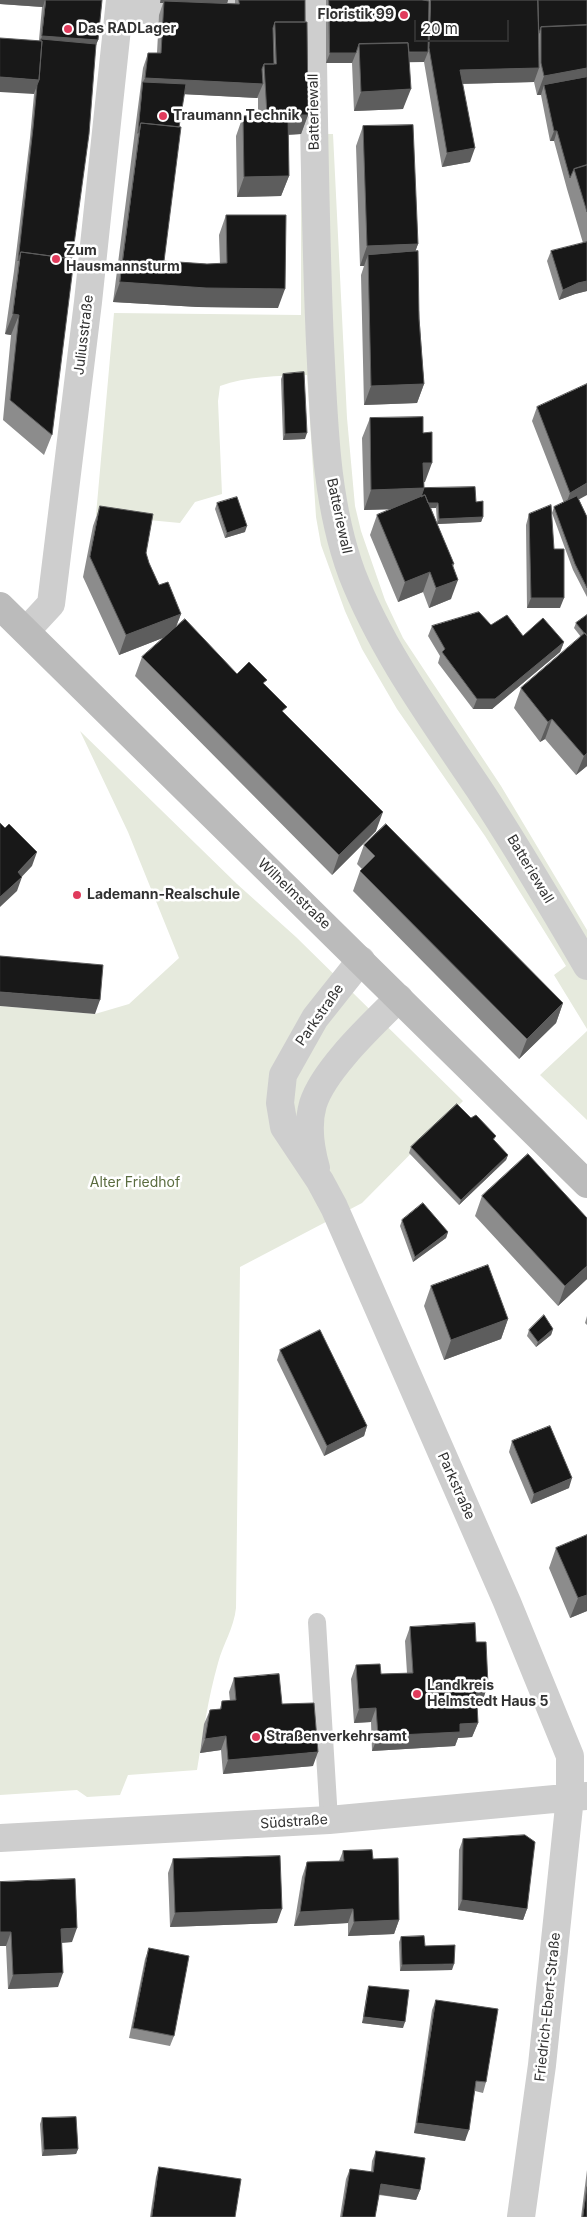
<!DOCTYPE html>
<html>
<head>
<meta charset="utf-8">
<style>
	body { margin:0 }
	#map { position:relative; width:587px; height:2217px; overflow:hidden; background:#fff; font-family:Inter,sans-serif }
	canvas { display:block }
	.scale { position:absolute; left:414px; top:20px; width:95px; height:22px; box-sizing:border-box; border:2px solid #313131; border-top:0; padding-left:6px; font-size:15px; line-height:18px; white-space:nowrap; color:#313131; -webkit-text-stroke:4px #fff; paint-order:stroke }
</style>
</head>
<body>
<div id="map">
<canvas width="587" height="2217"></canvas>
<div class="scale">20 m</div>
</div>
<script>
const context = document.querySelector('canvas').getContext('2d');
context.lineJoin = 'round';
function paint(path, color) { context.fillStyle = color; context.fill(path, 'evenodd'); }
function stroke(path, color, width, dash) { context.strokeStyle = color; context.lineWidth = width; context.lineCap = dash ? 'butt' : 'round'; context.setLineDash(dash || []); context.stroke(path); }
function drawText(font, color, halo, rows, align = 'center') {
  context.font = font + ' Inter,sans-serif'; context.lineWidth = 5; context.setLineDash([]); context.textBaseline = 'middle'; context.strokeStyle = halo; context.fillStyle = color; for (const [text, x, y, turn = 0] of rows) {
    context.save(); context.translate(x, y); context.rotate((+turn || 0) * Math.PI / 180); context.textAlign = isNaN(turn) ? turn : align; if (halo) context.strokeText(text, 0, 0); context.fillText(text, 0, 0); context.restore();
  }
}
const green = new Path2D(`
	M301,134h32l14,284 8,88 6,25 24,69 18,38 98,148 86,144v99l-33,-54 12,-9 -81,-130 -88,-127 -35,-60 -17,-38 -24,-66 -5,-28 -9,-142c-28,1 -61,1 -87,11l-2,15 4,93 -27,8 -15,21 -84,-8 18,-202 187,2z
	M80,731l157,153 59,53 167,164 -101,102 -122,64 -4,341c-2,20 -13,36 -18,55 -10,35 -15,71 -21,107l-69,5 -8,20 -33,2 -10,-7 -77,5v-789l95,8 34,-10 50,-46 -51,-126z
	M587,1031v89l-47,-45z`);
const lane = new Path2D(`
	M317,1622l12,198`);
const street = new Path2D(`
	M312,0c2,114 3,229 8,343 4,77 5,158 32,231 30,77 81,146 127,215 38,58 73,117 108,177
	M120,9l110,4v-13
	M26,631l25,-27 37,-302 32,-302
	M361,960l-46,58 -32,57 -3,28 4,24 36,54 14,26 173,395 63,154v41l-28,268 -21,152
	M316,1168c-6,-21 -9,-43 -3,-64 11,-35 60,-80 86,-106
	M0,1838l329,-18 258,-24`);
const secondary = new Path2D(`
	M0,606l587,578`);
const wall = new Path2D(`
	M0,0h102l-4,40 -2,4 -44,391 -8,20 -41,-35 8,-85 -6,-1 9,-63 16,-133 12,-131 -42,-3z
	M160,0h68l-1,4h8v-4h70l3,115 -7,19 -13,1 1,41 -8,20 -44,1 -1,-61 7,-20 15,-1v-17l-74,-4 -5,33 -15,134 43,3h13l-1,-29 7,-20 52,93 -80,-1 -85,-5 30,-234 5,-15h9l2,-38 4,-12h-3z
	M326,0h261v291l-12,3 -16,6 -12,-39 4,-10 32,-8 -16,-54 -13,-48h-4l-9,-46h-4l-3,-13 -72,2 8,78 -28,5 -18,-105h-15l-6,47 -49,2 -2,-48h-26z
	M363,126l55,118 -3,7 9,133 -7,19 -53,2 -3,-130 3,-9h-4l-4,-120z
	M283,374l22,65 -22,1 -2,-61z
	M537,407l50,110v80l-14,-27 -21,-57 2,-6 10,-4 -32,-82z
	M370,418l53,15 2,49h-1v6l52,14 7,15 -2,5 -44,2 17,40 -1,3 -2,32 -22,9 -6,-16 -25,10 -28,-67 7,-20 15,-6 -28,1 -2,-72zM431,508h5l1,15z
	M217,503l28,29 -20,6 -10,-29z
	M100,506l46,47 3,10 10,22 22,29 -5,13 61,47 28,11 19,28 92,118 -44,44 -197,-199 7,-19 23,-20 -46,18 -36,-78 10,-51z
	M529,514l31,94h-33l-1,-83z
	M587,615v151l-11,9 -31,-36 -5,3 -26,-34 7,-20 60,-51 -7,-9 2,-5z
	M491,625l32,11 41,6 -4,10 -68,57h-19l-35,-46 2,-7 -12,-20 4,-10z
	M364,845l199,158 -7,20 -37,36 -166,-168 7,-20 2,-2 -5,-5z
	M471,1118l25,18 -2,4 14,15 -2,5 -47,45 -50,-52 2,-6z
	M482,1196l105,83 -29,27 -83,-90z
	M402,1220l46,12 -2,6 -33,24 -13,-36z
	M431,1286l77,33 -7,20 -57,21 -20,-54z
	M587,1316v9l-2,-2z
	M553,1329l-2,6 -15,12 -9,-11 2,-6z
	M280,1350l87,76 -3,10 -40,20 -47,-96z
	M512,1441l57,47 -38,16 -22,-52z
	M587,1535v76l-17,7 -21,-50 7,-20z
	M410,1627l66,15 12,43 -5,14h-7l2,24 -6,14 -14,1 -3,8 -83,5 -1,-29 -17,1 -3,-44 5,-14 25,9 26,-1 -2,-32z
	M234,1678l48,26 31,62 -90,8 -2,-24 -21,3 4,-29 6,-14 10,-1 2,-8h8l-1,-9z
	M463,1839l64,70 -4,11 -65,-10 1,-60z
	M343,1851l30,8 26,61 -5,14 -46,2v-13l-54,3 8,-49 5,-15 32,-1z
	M173,1859l104,64 -107,4 -2,-54z
	M0,1882l72,60 -10,1 -4,44 -50,2 -2,-43z
	M401,1937l51,33 -52,1 -1,-29z
	M149,1948l25,88 -4,10 -41,-8 16,-79z
	M369,1986l34,42 -41,-5 5,-31z
	M436,2000l50,82 -3,11 -8,-2 -10,50 -51,-8 18,-123z
	M42,2118l36,31 -2,5 -34,2 -2,-32z
	M376,2151l44,39 -4,10 -37,-5 -4,22h-35l6,-38 4,-10 21,3 1,-11z
	M159,2167l76,50h-85l6,-40z
	M587,2170v47h-6z`);
const shadedWall = new Path2D(`
	M0,0h45l-2,7 -43,-3z
	M161,0h67l-2,7 -62,-6 -1,2h-3z
	M42,36l56,4 -5,14 -52,-15z
	M428,52l-4,10 -64,1v-10z
	M330,53h26l-4,10h-26z
	M539,68l-5,14 -79,2 5,-14z
	M587,68v19l-43,-2 -3,10h-4l7,-19z
	M0,77l39,3 -5,14 -34,-2z
	M145,78l118,6 -6,14 -115,-6 1,-10z
	M411,89l-8,20 -49,2 7,-19z
	M288,115h20l-7,19 -20,1z
	M554,131h3l-3,10h-4z
	M475,148l-5,14 -28,5 5,-14z
	M289,176l-8,20 -44,1 7,-20z
	M418,244l-7,20 -43,-9 -4,11h-4l7,-20z
	M587,281v10l-12,3 -16,6 4,-10 15,-7z
	M120,282l165,7 -7,19 -80,-1 -85,-5z
	M13,314l6,1 -8,20 -6,-1z
	M424,384l-7,19 -53,2 7,-19z
	M307,433l-2,6 -22,1 2,-6z
	M423,463h9l-7,19 -9,1z
	M587,483v12l-22,12 5,-14z
	M424,488l14,15 -2,5 -72,2 7,-20z
	M483,517l-2,5 -44,2 2,-5z
	M247,526l-2,6 -20,6 2,-5z
	M430,572l-7,20 -25,10 7,-20z
	M458,580l-7,19 -22,9 7,-20z
	M531,598h33l-4,10h-33z
	M181,614l-8,20 -54,21 7,-20z
	M564,642l-4,10 -68,57h-19l4,-10z
	M552,719l-7,20 -5,3 8,-20z
	M587,753v13l-11,9 8,-19z
	M383,812l-7,19 -44,44 7,-20z
	M37,852l-5,14 -18,19 8,-8 -5,14 -17,16v-10l18,-25z
	M0,992l100,8 -5,14 -95,-8z
	M563,1003l-7,20 -37,36 8,-20z
	M508,1155l-2,5 -47,45 2,-5z
	M448,1232l-2,6 -33,24 2,-5z
	M587,1266v13l-29,27 7,-20z
	M508,1319l-7,20 -57,21 7,-20z
	M553,1329l-2,6 -15,12 2,-5z
	M367,1426l-3,10 -40,20 3,-10z
	M572,1478l-3,10 -38,16 3,-10z
	M587,1595v16l-17,7 8,-20z
	M488,1685l-5,14 -13,1 6,-14z
	M376,1708l-5,14 -17,1 5,-14z
	M478,1723l-6,14 -14,1 -3,8 -83,5 6,-15 82,-12z
	M226,1736l-5,14 -21,3 5,-14z
	M318,1752l-5,14 -90,8 5,-14z
	M462,1900l65,9 -4,11 -65,-10z
	M282,1909l-5,14 -107,4 5,-14z
	M353,1909l-5,14 -54,3 6,-14z
	M399,1920l-5,14 -46,2 6,-14z
	M77,1928l-5,14 -16,1 5,-14z
	M0,1932h11l-5,14h-6z
	M454,1964l-2,6 -52,1 2,-6z
	M63,1973l-5,14 -50,2 5,-14z
	M364,2017l41,5 -2,6 -41,-5z
	M417,2123l52,7 -4,11 -51,-8z
	M78,2149l-2,5 -34,2 2,-6z
	M381,2184l39,6 -4,10 -39,-6z`);
const building = new Path2D(`
	M46,0h56l-4,40 -56,-4z
	M239,0h66v22h-30l-2,6 1,36h-10l-2,5 1,15 -118,-6 3,-25h13l3,-52 75,3z
	M329,0h93l7,1 -1,51h-19l-1,-9 -49,1 -3,9h-26z
	M431,0h107l1,68 -79,2 15,78 -28,5 -18,-105z
	M538,0h49v25l-46,2 -2,6z
	M275,22h32l1,93h-20l1,61 -45,1 -1,-61 24,-1 -3,-51h12z
	M587,25v43l-43,8 -3,-13v-36z
	M0,38l42,3 -3,39 -39,-3z
	M41,39l55,5 -7,90 -17,125 -51,-7 -3,9 15,-133 4,-43 2,-5 3,-39h-1z
	M408,43l3,46 -50,3 -2,-48z
	M587,77v88l-13,4 -4,9 -13,-47h-3l-10,-46z
	M143,82l43,2 -7,43 -38,-4 -3,10z
	M141,123l40,4 -17,134 43,3 20,-1 -1,-48h60l-1,74 -79,-1 -86,-6z
	M413,125l5,119 -51,2 -4,-120z
	M587,165v47l-13,-43z
	M587,242v39l-9,2 -15,7 -12,-39z
	M418,251l1,68 5,65 -53,2 -3,-131z
	M21,252l53,7 -22,176 -42,-35 9,-85 -6,-1z
	M304,372l3,61 -22,1 -2,-60z
	M587,384v99l-17,10 -33,-86z
	M423,417v16l9,-1v31h-9l1,25 -53,2 -1,-72z
	M475,487l1,15 7,-1v16l-44,2 -1,-16h-10l-3,-8 -4,2 3,-9z
	M425,495l29,69h-2l6,16 -22,8 -6,-16 -25,10 -28,-67z
	M577,496l10,21v71l-12,-24 -21,-57z
	M237,497l10,29 -20,7 -10,-30z
	M551,505l3,44h10v49h-33l-2,-84z
	M100,506l53,8 -7,39 3,10 10,22 9,-3 13,32 -55,21 -36,-78z
	M479,612l12,13 16,-10 16,21 20,-18 21,24 -69,57h-18l-35,-47 3,-3 -13,-23z
	M587,615v20h-1l-1,-2v1l-9,-11z
	M185,619l52,55 12,-12 18,18 -4,3 24,24 -5,4 101,101 -44,43 -197,-198z
	M585,633l2,3v117l-3,3 -32,-37 -4,3 -27,-34z
	M0,823l5,5 4,-4 28,28 -19,20 4,5 -22,20z
	M386,824l177,179 -36,36 -167,-168 15,-15 -11,-11z
	M0,956l103,9 -3,35 -100,-8z
	M457,1104l14,14 5,-3 20,21 -3,3 15,16 -47,45 -50,-53z
	M528,1154l59,64v48l-22,20 -83,-90z
	M423,1203l25,29 -33,25 -13,-37z
	M488,1265l20,54 -57,21 -20,-54z
	M544,1315l9,14 -15,13 -9,-12z
	M320,1330l47,96 -40,20 -47,-96z
	M550,1426l22,52 -38,16 -22,-53z
	M587,1535v60l-9,3 -22,-50z
	M475,1623l1,19h10l2,43 -12,1 2,37 -18,1v8l-82,4 -2,-28 -17,1 -3,-44 24,-1 1,10 32,-1 -3,-46z
	M279,1674l3,30 32,-1 4,49 -90,8 -2,-24 -21,3 5,-29 11,-1 1,-8 14,-1 -2,-22z
	M525,1835l10,7 -8,67 -65,-9 1,-61z
	M372,1850l1,9 25,-1 1,62 -45,2 -1,-13 -53,3 7,-50 37,-1 -1,-10z
	M280,1856l2,53 -107,4 -2,-54z
	M75,1879l2,49 -16,1 2,44 -50,2 -2,-43h-11v-50z
	M424,1936l1,10 30,-1 -1,19 -52,1 -1,-28z
	M149,1948l40,8 -15,80 -41,-8z
	M369,1986l40,4 -4,32 -41,-5z
	M436,2000l62,9 -12,73 -10,-1 -7,49 -52,-7z
	M76,2117l2,32 -34,1 -2,-32z
	M376,2151l49,7 -5,32 -39,-6 -6,33h-33l8,-48 23,3z
	M159,2167l82,12 -6,38h-83z
	M587,2187v30h-4z`);
const markers = [
	[404,15,5,"#e03b5c"],
	[68,29,5,"#e03b5c"],
	[163,116,5,"#e03b5c"],
	[56,259,5,"#e03b5c"],
	[77,895,5,"#e03b5c"],
	[417,1694,5,"#e03b5c"],
	[256,1737,5,"#e03b5c"]
];
const poiNames = [
	["Floristik 99",394,15,"right"],
	["Das RADLager",78,29],
	["Traumann Technik",173,116],
	["Zum",66,251],
	["Hausmannsturm",66,267],
	["Lademann-Realschule",87,895],
	["Landkreis",427,1686],
	["Helmstedt Haus 5",427,1702],
	["Straßenverkehrsamt",266,1737]
];
const streetNames = [
	["Batteriewall",314,112,-91],
	["Juliusstraße",84,335,-83],
	["Batteriewall",339,516,78],
	["Batteriewall",530,869,59],
	["Wilhelmstraße",294,894,44],
	["Parkstraße",320,1015,-55],
	["Parkstraße",456,1486,66],
	["Südstraße",294,1822,-4],
	["Friedrich-Ebert-Straße",548,2007,-84]
];
const parkNames = [
	["Alter Friedhof",135,1183]
];
paint(green, '#e6eadd');
stroke(lane, '#cecece', 18);
stroke(street, '#cecece', 28);
stroke(secondary, '#bbb', 28);
paint(wall, '#8c8c8c');
paint(shadedWall, '#5d5d5d');
paint(building, '#181818');
stroke(building, '#5d5d5d', 1);
for (const [x, y, r, color] of markers) { const dot = new Path2D(); dot.arc(x, y, r, 0, 2 * Math.PI); context.fillStyle = color; context.fill(dot); stroke(dot, '#fff', 2); }
drawText('bold 14px', '#313131', '#fff', poiNames, 'left');
drawText('14px', '#313131', '#fff', streetNames);
drawText('14px', '#5a6c3f', '#fff', parkNames);
</script>
</body>
</html>
